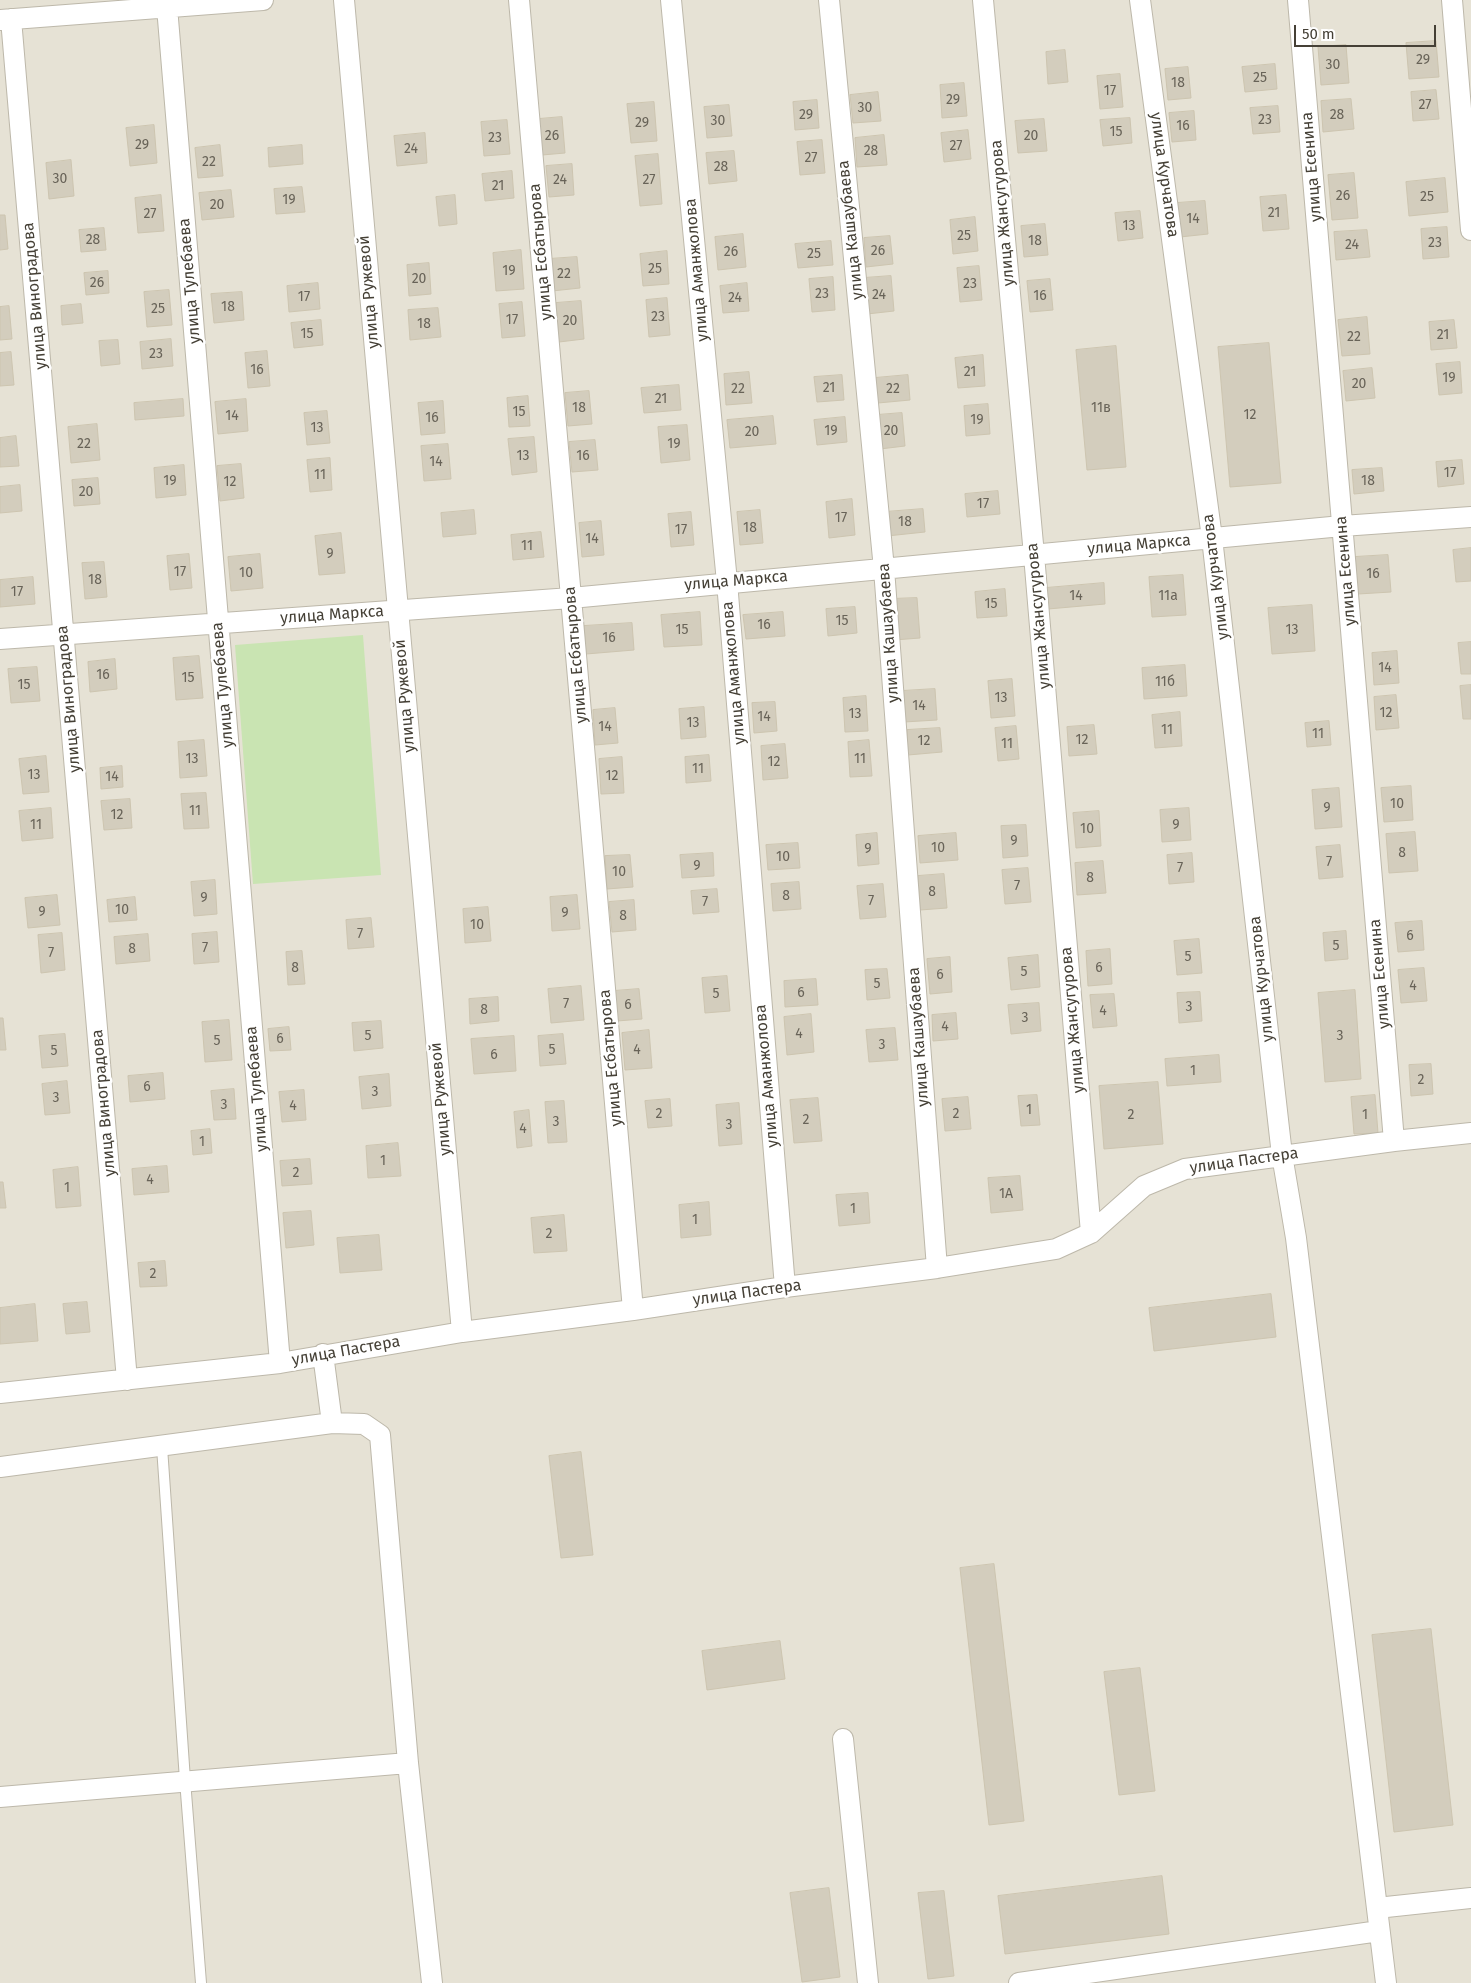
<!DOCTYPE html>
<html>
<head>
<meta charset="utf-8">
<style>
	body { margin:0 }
	#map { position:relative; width:1471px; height:1983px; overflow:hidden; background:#f2f0e7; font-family:"Fira Sans",sans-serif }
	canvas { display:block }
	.scale { position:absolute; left:1294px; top:25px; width:142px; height:22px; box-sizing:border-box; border:2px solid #454036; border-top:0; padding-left:6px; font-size:15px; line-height:18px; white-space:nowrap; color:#454036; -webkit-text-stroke:4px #fff; paint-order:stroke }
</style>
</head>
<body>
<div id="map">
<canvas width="1471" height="1983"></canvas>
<div class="scale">50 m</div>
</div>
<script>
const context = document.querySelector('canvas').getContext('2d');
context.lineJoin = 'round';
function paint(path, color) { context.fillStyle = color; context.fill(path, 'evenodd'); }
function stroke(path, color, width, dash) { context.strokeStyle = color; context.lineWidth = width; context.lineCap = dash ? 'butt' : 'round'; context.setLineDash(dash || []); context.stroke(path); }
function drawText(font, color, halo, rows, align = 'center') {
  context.font = font + ' "Fira Sans",sans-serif'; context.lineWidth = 5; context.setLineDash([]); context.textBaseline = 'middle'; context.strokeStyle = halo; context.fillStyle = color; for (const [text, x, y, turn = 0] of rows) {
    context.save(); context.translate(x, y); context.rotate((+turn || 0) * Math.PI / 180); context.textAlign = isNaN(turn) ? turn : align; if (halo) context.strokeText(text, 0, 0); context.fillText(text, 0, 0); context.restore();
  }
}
const residential = new Path2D(`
	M0,0h1471v1983h-1471z`);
const green = new Path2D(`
	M363,635l18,240 -128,9 -18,-239z`);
const building = new Path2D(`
	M1436,41l3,36 -30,2 -3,-36z
	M1346,45l3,38 -28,2 -3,-38z
	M1065,50l3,32 -20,2 -2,-32z
	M1275,64l2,25 -32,3 -3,-25z
	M1188,67l3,31 -23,2 -3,-31z
	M1120,74l3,33 -23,2 -3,-33z
	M964,83l3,33 -25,2 -2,-33z
	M1436,90l3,29 -26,2 -2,-29z
	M878,92l3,29 -28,2 -3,-28z
	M1351,99l3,30 -31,3 -2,-31z
	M817,100l2,28 -24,2 -2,-28z
	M654,102l3,39 -26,2 -4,-39z
	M729,105l3,31 -25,2 -3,-31z
	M1278,106l2,26 -27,2 -3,-26z
	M1194,111l2,29 -24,2 -3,-29z
	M562,117l3,36 -23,2 -3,-36z
	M1130,118l2,25 -29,3 -3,-26z
	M1044,119l3,32 -29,2 -3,-32z
	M507,120l3,34 -26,2 -3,-34z
	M154,125l3,38 -27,3 -4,-38z
	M968,130l3,29 -27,3 -3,-29z
	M425,133l2,30 -30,3 -3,-30z
	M884,135l3,30 -30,2 -2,-29z
	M822,140l3,33 -25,2 -3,-33z
	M220,145l3,31 -25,2 -3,-30z
	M302,145l1,19 -34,3 -1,-19z
	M734,151l3,30 -28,3 -3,-31z
	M658,154l4,50 -22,2 -5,-50z
	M71,160l3,36 -25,3 -3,-36z
	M572,164l2,31 -25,2 -3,-31z
	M512,171l2,27 -29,3 -3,-27z
	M1354,173l4,45 -26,2 -4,-45z
	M1445,178l3,34 -39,4 -3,-34z
	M302,187l3,25 -29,2 -2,-25z
	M231,190l3,27 -32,3 -3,-27z
	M161,195l3,36 -26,2 -3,-35z
	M455,195l2,29 -18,2 -3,-29z
	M1286,195l3,34 -26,2 -3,-34z
	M1205,201l3,33 -28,3 -3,-34z
	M1140,211l3,27 -25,3 -3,-28z
	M0,215h5l3,34 -8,1z
	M975,217l3,34 -25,3 -3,-34z
	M1045,224l3,31 -24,2 -3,-31z
	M1447,227l2,30 -26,2 -2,-30z
	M104,228l2,22 -25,2 -2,-22z
	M1367,230l3,27 -34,3 -2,-28z
	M743,234l3,33 -28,3 -3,-33z
	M890,236l3,28 -27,3 -2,-29z
	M831,241l2,24 -35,3 -3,-24z
	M521,250l3,39 -28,2 -3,-38z
	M667,251l2,33 -26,2 -3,-32z
	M577,257l3,31 -28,3 -3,-32z
	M429,263l2,31 -22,2 -2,-31z
	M979,266l3,34 -22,2 -3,-34z
	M108,271l1,22 -23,2 -2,-22z
	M891,276l3,35 -27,3 -3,-36z
	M833,277l2,33 -23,2 -3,-33z
	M1050,279l3,31 -23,2 -3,-31z
	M318,283l2,26 -31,3 -2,-26z
	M747,283l2,28 -26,2 -3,-27z
	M169,290l3,35 -25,2 -3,-35z
	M242,292l2,28 -30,3 -3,-29z
	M667,298l3,37 -21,2 -3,-37z
	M581,301l3,38 -25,3 -3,-39z
	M522,302l3,34 -23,2 -3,-34z
	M81,304l2,19 -21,2 -1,-19z
	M9,306l3,33 -12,1v-33z
	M438,308l3,29 -31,3 -2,-30z
	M1367,317l3,37 -28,2 -4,-36z
	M321,320l2,25 -29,3 -3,-25z
	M1454,320l3,28 -26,2 -2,-28z
	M171,339l2,27 -31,3 -2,-27z
	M118,340l2,24 -19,2 -2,-25z
	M1269,343l12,140 -51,4 -12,-140z
	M1116,346l10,121 -39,3 -11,-120z
	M267,351l3,35 -22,2 -3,-35z
	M11,352l3,33 -14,1v-33z
	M983,355l2,31 -27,2 -3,-30z
	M1460,362l2,31 -23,2 -3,-31z
	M1372,368l3,30 -29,3 -3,-30z
	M749,372l3,31 -26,2 -2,-31z
	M842,375l2,25 -27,2 -3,-25z
	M908,375l2,25 -32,3 -3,-25z
	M679,385l2,25 -37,3 -3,-25z
	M589,391l3,33 -24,2 -3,-33z
	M528,396l2,30 -21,1 -2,-29z
	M183,399l1,17 -49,4 -1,-17z
	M246,399l2,32 -30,3 -3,-32z
	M443,401l2,32 -24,2 -3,-32z
	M988,404l2,30 -24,2 -2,-30z
	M327,411l3,32 -23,2 -3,-32z
	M902,413l3,33 -25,3 -3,-34z
	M773,416l3,28 -46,4 -3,-28z
	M845,417l2,25 -30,3 -3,-25z
	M97,424l3,36 -29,3 -3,-36z
	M687,425l3,35 -29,3 -3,-36z
	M16,436l3,30 -19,1v-29z
	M534,437l3,35 -25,3 -4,-36z
	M595,440l3,30 -26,2 -3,-30z
	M448,444l3,35 -27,2 -3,-35z
	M330,458l2,32 -22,2 -3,-32z
	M1462,460l2,24 -26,3 -2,-25z
	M241,464l3,34 -24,3 -3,-35z
	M184,465l2,30 -30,3 -2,-30z
	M1382,468l2,23 -30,3 -2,-24z
	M98,478l2,26 -26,2 -2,-26z
	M20,485l2,26 -22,2v-26z
	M998,491l2,23 -33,3 -2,-23z
	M852,499l3,36 -26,3 -3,-36z
	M923,509l2,23 -38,4 -2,-24z
	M474,510l2,24 -33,3 -2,-24z
	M760,510l3,33 -23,2 -3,-33z
	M691,512l3,33 -23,2 -3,-33z
	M601,521l3,34 -22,2 -3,-34z
	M541,532l3,25 -31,3 -2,-25z
	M341,533l4,40 -26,2 -4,-39z
	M1471,548v33l-15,1 -3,-32z
	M189,554l3,34 -22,2 -3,-34z
	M260,554l3,34 -32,3 -3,-34z
	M1388,555l3,37 -33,2 -3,-37z
	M104,562l3,35 -22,2 -3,-36z
	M1183,575l3,40 -34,2 -3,-40z
	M33,577l2,27 -35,3v-27z
	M1104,583l1,21 -57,5 -2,-21z
	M1005,589l2,27 -30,2 -2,-26z
	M917,598l3,40 -26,2 -3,-41z
	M1312,605l3,46 -43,3 -4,-46z
	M855,607l2,26 -29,3 -2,-27z
	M700,612l2,33 -38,2 -3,-32z
	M783,612l2,24 -39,3 -3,-24z
	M632,623l2,27 -48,4 -2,-28z
	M1471,642v32h-10l-3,-31z
	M1397,651l2,32 -25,2 -2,-32z
	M199,656l4,42 -27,2 -3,-42z
	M115,659l2,30 -27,3 -2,-30z
	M1185,665l2,31 -43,3 -2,-31z
	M37,667l3,34 -29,2 -3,-34z
	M1012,679l3,37 -24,2 -3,-37z
	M1471,685v34h-8l-3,-33z
	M935,689l2,31 -33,2 -2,-31z
	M1396,695l3,33 -23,2 -2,-33z
	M866,696l2,35 -23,1 -2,-34z
	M775,702l2,29 -23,2 -2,-30z
	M704,707l2,30 -25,2 -2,-30z
	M615,708l3,35 -23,2 -2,-35z
	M1180,712l2,34 -27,2 -3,-33z
	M1329,721l2,24 -24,2 -2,-24z
	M1094,725l3,29 -28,2 -2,-29z
	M1016,726l3,33 -21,2 -3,-33z
	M940,728l2,24 -34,3 -1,-25z
	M204,740l3,36 -27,2 -2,-36z
	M869,740l3,36 -22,1 -2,-35z
	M785,744l3,34 -25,2 -2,-34z
	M709,755l2,26 -25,2 -1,-26z
	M46,756l3,36 -26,2 -4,-35z
	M622,757l2,36 -23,1 -2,-35z
	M122,766l1,21 -22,2 -1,-21z
	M1411,786l2,34 -29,2 -3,-34z
	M1339,788l3,39 -27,2 -3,-39z
	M206,793l3,35 -25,1 -3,-35z
	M130,799l2,29 -28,2 -3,-29z
	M51,808l2,30 -31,3 -3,-30z
	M1189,808l2,32 -29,2 -2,-32z
	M1099,811l2,35 -25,2 -3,-35z
	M1026,825l2,31 -25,2 -2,-32z
	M1415,832l3,39 -29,2 -3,-39z
	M877,833l2,31 -21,2 -2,-31z
	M956,833l2,27 -38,3 -2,-27z
	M798,843l2,25 -32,2 -2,-25z
	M1340,845l3,32 -24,2 -3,-32z
	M713,853l1,23 -32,2 -2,-23z
	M1192,853l2,29 -25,2 -2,-29z
	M630,855l3,32 -26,2 -2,-33z
	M1103,861l3,32 -29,2 -2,-32z
	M1028,868l3,34 -26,2 -3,-34z
	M944,874l3,34 -27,2 -2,-34z
	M215,880l2,34 -23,2 -3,-34z
	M799,882l2,27 -28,2 -2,-27z
	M883,884l3,33 -26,2 -3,-33z
	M717,889l2,23 -26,2 -2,-23z
	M57,895l3,30 -32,3 -3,-30z
	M577,895l3,34 -28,2 -2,-34z
	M135,897l2,23 -28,2 -2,-22z
	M634,900l2,30 -24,2 -3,-30z
	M488,907l3,34 -26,2 -2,-34z
	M371,918l3,29 -26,2 -2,-29z
	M1422,921l2,29 -26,2 -3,-29z
	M1346,931l2,28 -23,2 -2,-28z
	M217,932l2,30 -25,2 -2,-30z
	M62,933l3,37 -24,3 -3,-38z
	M148,934l2,27 -34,3 -2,-27z
	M1199,939l3,34 -25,2 -3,-34z
	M1110,949l2,35 -24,2 -2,-35z
	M302,951l3,33 -17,1 -2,-33z
	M1038,955l2,32 -29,3 -3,-32z
	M950,957l2,35 -22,2 -3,-35z
	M1424,968l3,33 -26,2 -3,-33z
	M887,969l3,29 -23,2 -2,-30z
	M727,976l3,35 -25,2 -3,-35z
	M816,979l2,26 -33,2 -1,-26z
	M581,986l3,34 -33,3 -3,-34z
	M639,989l3,30 -25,2 -3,-30z
	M1355,990l6,89 -36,3 -7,-89z
	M1200,992l2,29 -23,2 -2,-30z
	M1114,994l3,32 -24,2 -3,-33z
	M498,997l1,24 -29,3 -1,-25z
	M1039,1003l2,28 -30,3 -3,-29z
	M956,1013l2,26 -25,2 -1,-26z
	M811,1014l3,38 -27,3 -3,-38z
	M0,1018h3l3,32h-6z
	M229,1020l3,40 -27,2 -3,-40z
	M381,1021l2,27 -29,3 -2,-28z
	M289,1027l2,23 -21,1 -2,-22z
	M895,1028l3,32 -29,2 -3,-32z
	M649,1030l3,38 -27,2 -3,-37z
	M65,1034l3,32 -26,2 -3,-32z
	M563,1034l3,30 -26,2 -2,-30z
	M514,1036l2,35 -42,3 -3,-35z
	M1219,1055l2,27 -54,4 -2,-27z
	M1431,1064l2,30 -22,2 -2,-31z
	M163,1073l2,26 -35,3 -2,-26z
	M389,1074l2,32 -29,3 -3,-32z
	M67,1081l3,32 -25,2 -3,-31z
	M1158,1082l5,62 -59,5 -5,-63z
	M234,1089l2,30 -22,1 -3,-29z
	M304,1090l2,30 -24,2 -3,-30z
	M1037,1095l3,30 -19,1 -3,-30z
	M1375,1095l3,38 -24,1 -3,-37z
	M968,1097l3,32 -26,2 -3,-32z
	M818,1098l4,43 -28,2 -4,-43z
	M670,1099l2,27 -24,2 -3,-27z
	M564,1101l3,41 -19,1 -3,-41z
	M739,1103l3,41 -23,2 -3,-41z
	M529,1110l3,36 -15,2 -3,-36z
	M210,1129l2,24 -19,2 -2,-24z
	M398,1143l3,33 -33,2 -2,-32z
	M310,1159l2,25 -30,2 -2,-25z
	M167,1166l2,26 -35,3 -2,-26z
	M78,1167l3,39 -25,2 -3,-38z
	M1020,1176l3,34 -32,3 -3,-35z
	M0,1182h3l3,26h-6z
	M868,1193l2,30 -31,3 -3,-31z
	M709,1202l2,33 -30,3 -2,-33z
	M311,1211l3,34 -28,3 -3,-35z
	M564,1215l3,36 -33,2 -3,-35z
	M379,1235l3,35 -42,3 -3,-35z
	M165,1261l2,25 -27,1 -2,-24z
	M1271,1294l5,43 -122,14 -5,-43z
	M87,1302l3,30 -24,2 -3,-30z
	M35,1304l3,37 -38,3v-36z
	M581,1452l12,103 -32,3 -12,-102z
	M994,1564l30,257 -35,4 -29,-257z
	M1431,1629l22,196 -59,7 -22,-197z
	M780,1641l5,38 -78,11 -5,-39z
	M1140,1668l15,123 -36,4 -15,-123z
	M1162,1876l7,58 -164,20 -7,-58z
	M829,1888l11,89 -38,5 -12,-89z
	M944,1891l10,85 -26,3 -10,-86z`);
const service = new Path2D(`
	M162,1447l23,333 16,203`);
const minor = new Path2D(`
	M344,0l118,1332
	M519,0l114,1310
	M671,0l56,582 58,705
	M829,0l55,569 53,699
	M983,0l51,555 57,678
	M1140,0l72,538 70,617 14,83 90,745
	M1298,0l96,1141
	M1452,0l19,230
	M167,7l113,1356
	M11,19l116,1361
	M0,20l263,-20
	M0,639l571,-41 771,-72 129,-9
	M323,1354l9,69
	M0,1393l280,-30 182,-31 171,-22 152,-23 152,-19 119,-19 35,-16 53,-47 41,-17 209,-28 77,-8
	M0,1467l332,-44 32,1 16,11 28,328 24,220
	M843,1739l25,244
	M0,1797l408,-34
	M1377,1908l94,-10
	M1019,1983l360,-52`);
const numberNames = [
	["29",1423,60],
	["30",1333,65],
	["25",1260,78],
	["18",1178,83],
	["17",1110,91],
	["29",953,100],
	["27",1425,105],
	["30",865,108],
	["29",806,115],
	["28",1337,115],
	["23",1265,120],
	["30",718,121],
	["29",642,123],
	["16",1183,126],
	["15",1116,132],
	["26",552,136],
	["20",1031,136],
	["23",495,138],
	["29",142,145],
	["27",956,146],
	["24",411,149],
	["28",871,151],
	["27",811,158],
	["22",209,162],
	["28",721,167],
	["30",60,179],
	["24",560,180],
	["27",649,180],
	["21",498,186],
	["26",1343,196],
	["25",1427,197],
	["19",289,200],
	["20",217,205],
	["21",1274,213],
	["27",150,214],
	["14",1193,219],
	["13",1129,226],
	["25",964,236],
	["28",93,240],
	["18",1035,241],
	["23",1435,243],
	["24",1352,245],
	["26",878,251],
	["26",731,252],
	["25",814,254],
	["25",655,269],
	["19",509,271],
	["22",564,274],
	["20",419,279],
	["26",97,283],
	["23",970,284],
	["23",822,294],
	["24",879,295],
	["16",1040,296],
	["17",304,297],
	["24",735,298],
	["18",228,307],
	["25",158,309],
	["23",658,317],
	["17",512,320],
	["20",570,321],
	["18",424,324],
	["15",307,334],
	["21",1443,335],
	["22",1354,337],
	["23",156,354],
	["16",257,370],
	["21",970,372],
	["19",1449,378],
	["20",1359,384],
	["21",829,388],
	["22",738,389],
	["22",893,389],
	["21",661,399],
	["18",579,408],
	["11в",1101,408],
	["15",519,412],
	["12",1250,415],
	["14",232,416],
	["16",432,418],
	["19",977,420],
	["13",317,428],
	["19",831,431],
	["20",891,431],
	["20",752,432],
	["22",84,444],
	["19",674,444],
	["13",523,456],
	["16",583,456],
	["14",436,462],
	["17",1450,473],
	["11",320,475],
	["19",170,481],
	["18",1368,481],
	["12",230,482],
	["20",86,492],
	["17",983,504],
	["17",841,518],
	["18",905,522],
	["18",750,528],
	["17",681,530],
	["14",592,539],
	["11",527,546],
	["9",330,554],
	["17",180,572],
	["10",246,573],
	["16",1373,574],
	["18",95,580],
	["17",17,592],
	["14",1076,596],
	["11а",1168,596],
	["15",991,604],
	["15",842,621],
	["16",764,625],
	["15",682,630],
	["13",1292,630],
	["16",609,638],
	["14",1385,668],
	["16",103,675],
	["15",188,678],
	["11б",1165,682],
	["15",24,685],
	["13",1001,698],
	["14",919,706],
	["12",1386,713],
	["13",855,714],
	["14",764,717],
	["13",693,723],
	["14",605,727],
	["11",1167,730],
	["11",1318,734],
	["12",1082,740],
	["12",924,741],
	["11",1007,744],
	["13",192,759],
	["11",860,759],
	["12",774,762],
	["11",698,769],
	["13",34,775],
	["12",612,776],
	["14",112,777],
	["10",1397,804],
	["9",1327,808],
	["11",195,811],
	["12",117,815],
	["11",36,825],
	["9",1176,825],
	["10",1087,829],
	["9",1014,841],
	["10",938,848],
	["9",868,849],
	["8",1402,853],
	["10",783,857],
	["7",1329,862],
	["9",697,866],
	["7",1180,868],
	["10",619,872],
	["8",1090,878],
	["7",1017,886],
	["8",932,892],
	["8",786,896],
	["9",204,898],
	["7",871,901],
	["7",705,902],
	["10",122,910],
	["9",42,912],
	["9",565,913],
	["8",623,916],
	["10",477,925],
	["7",360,934],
	["6",1410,936],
	["5",1336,946],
	["7",205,948],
	["8",132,949],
	["7",51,953],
	["5",1188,957],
	["8",295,968],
	["6",1099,968],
	["5",1024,972],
	["6",940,975],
	["5",877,984],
	["4",1413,986],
	["6",801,993],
	["5",716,994],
	["7",566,1004],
	["6",628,1005],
	["3",1189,1007],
	["8",484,1010],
	["4",1103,1011],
	["3",1025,1018],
	["4",945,1027],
	["4",799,1034],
	["5",368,1036],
	["3",1340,1036],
	["6",280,1039],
	["5",217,1041],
	["3",882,1045],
	["5",552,1050],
	["4",637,1050],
	["5",54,1051],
	["6",494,1055],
	["1",1193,1071],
	["2",1421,1080],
	["6",147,1087],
	["3",375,1092],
	["3",56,1098],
	["3",224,1105],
	["4",293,1106],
	["1",1029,1110],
	["2",659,1114],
	["2",956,1114],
	["2",1131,1115],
	["1",1365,1115],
	["2",806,1120],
	["3",556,1122],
	["3",729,1125],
	["4",523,1129],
	["1",202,1142],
	["1",383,1161],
	["2",296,1173],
	["4",150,1180],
	["1",67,1188],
	["1А",1006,1194],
	["1",853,1209],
	["1",695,1220],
	["2",549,1234],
	["2",153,1274]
];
const streetNames = [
	["улица Есенина",1312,167,-95],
	["улица Курчатова",1164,175,82],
	["улица Жансугурова",1003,213,-95],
	["улица Кашаубаева",851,230,-96],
	["улица Есбатырова",541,252,-95],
	["улица Аманжолова",697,270,-95],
	["улица Тулебаева",190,281,-95],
	["улица Ружевой",369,292,-95],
	["улица Виноградова",35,296,-95],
	["улица Маркса",1139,545,-5],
	["улица Есенина",1346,571,-95],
	["улица Курчатова",1216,577,-97],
	["улица Маркса",736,581,-5],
	["улица Маркса",332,615,-4],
	["улица Жансугурова",1039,616,-95],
	["улица Кашаубаева",889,633,-94],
	["улица Есбатырова",576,655,-95],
	["улица Аманжолова",734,673,-95],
	["улица Тулебаева",223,685,-95],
	["улица Ружевой",405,696,-95],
	["улица Виноградова",69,699,-95],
	["улица Есенина",1380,974,-95],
	["улица Курчатова",1262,979,-96],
	["улица Жансугурова",1073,1020,-95],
	["улица Кашаубаева",919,1037,-94],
	["улица Есбатырова",611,1058,-95],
	["улица Аманжолова",767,1076,-95],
	["улица Тулебаева",257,1089,-95],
	["улица Ружевой",441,1099,-95],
	["улица Виноградова",104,1103,-95],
	["улица Пастера",1244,1161,-8],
	["улица Пастера",747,1293,-8],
	["улица Пастера",346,1351,-10]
];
paint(residential, '#e6e2d5');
paint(green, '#c9e4b2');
paint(building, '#d3cdbd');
stroke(building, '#cdc5b0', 1);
stroke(service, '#bdb8aa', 12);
stroke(minor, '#bdb8aa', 22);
stroke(service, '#fff', 10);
stroke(minor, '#fff', 20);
drawText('14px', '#686358', null, numberNames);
drawText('16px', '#454036', '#fff', streetNames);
</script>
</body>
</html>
